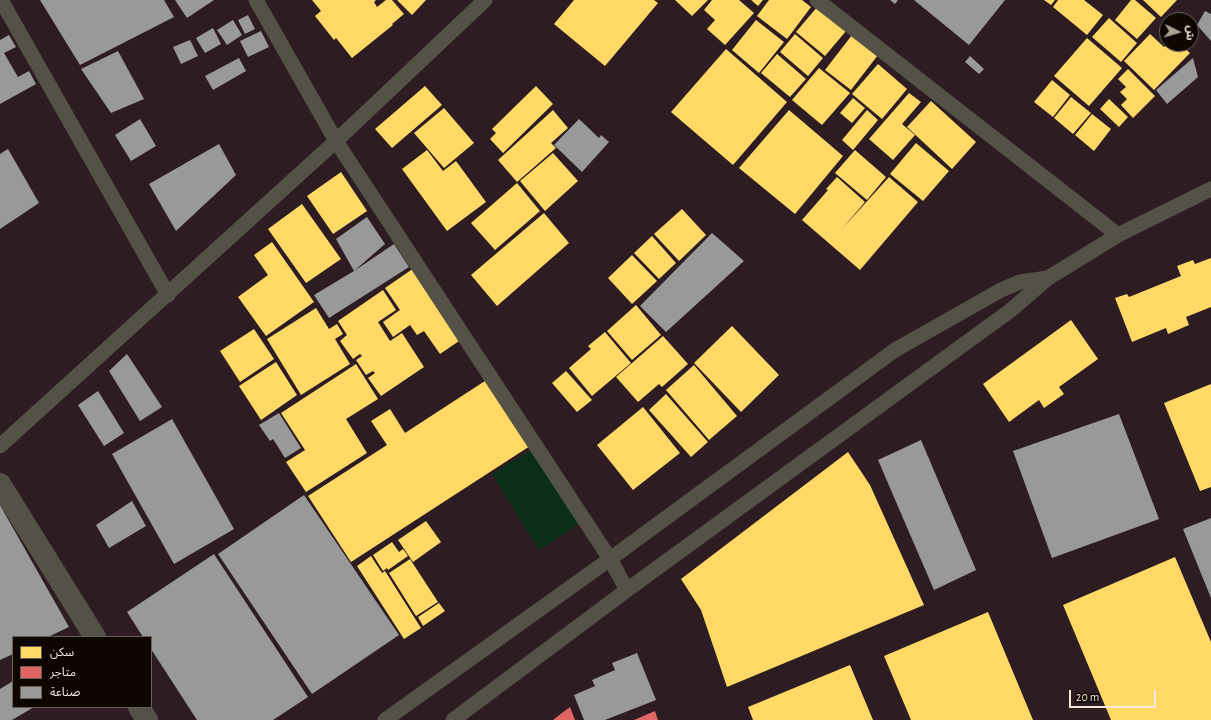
<!DOCTYPE html>
<html>
<head>
<meta charset="utf-8">
<style>
	body { margin:0 }
	#map { position:relative; width:1211px; height:720px; overflow:hidden; background:#23180c; font-family:"Alegreya Sans","Noto Sans Arabic",sans-serif }
	canvas { display:block }
	.legend { position:absolute; left:12px; top:636px; width:140px; height:72px; box-sizing:border-box; background:#0d0601; border:1px solid #6a6058; margin:0; padding:5px 7px; list-style:none; font-size:12px; color:#f6e8db }
	.legend li { display:flex; align-items:center; gap:8px; height:20px }
	.legend b { width:20px; border:1px solid #6a6058 }
	.north { position:absolute; left:1159px; top:12px; width:40px; height:40px; box-sizing:border-box; background:#0d0601; border:1px solid #6a6058; border-radius:50%; rotate:95deg; font-size:11px; font-weight:700; line-height:16px; text-align:center; color:#f6e8db }
	.north::after { content:''; display:block; margin:auto; width:14px; height:18px; background:#ac9f93; clip-path:polygon(50% 0,100% 100%,50% 72%,0 100%) }
	.scale { position:absolute; left:1069px; top:690px; width:87px; height:18px; box-sizing:border-box; border:2px solid #f6e8db; border-top:0; padding-left:5px; font-size:12px; line-height:14px; white-space:nowrap; color:#f6e8db; -webkit-text-stroke:3px #0d0601; paint-order:stroke }
</style>
</head>
<body>
<div id="map">
<canvas width="1211" height="720"></canvas>
<ul class="legend">
<li><b style="height:11px;background:#ffd966"></b>سكن</li>
<li><b style="height:11px;background:#e06666"></b>متاجر</li>
<li><b style="height:11px;background:#999"></b>صناعة</li>
</ul>
<div class="north">ش</div>
<div class="scale">20 m</div>
</div>
<script>
const context = document.querySelector('canvas').getContext('2d');
context.lineJoin = 'round';
function paint(path, color) { context.fillStyle = color; context.fill(path, 'evenodd'); }
function stroke(path, color, width, dash) { context.strokeStyle = color; context.lineWidth = width; context.lineCap = dash ? 'butt' : 'round'; context.setLineDash(dash || []); context.stroke(path); }
const industrial = new Path2D(`
	M0,0h1211v720h-1211zM1167,20h24v24h-24zM13,637h138v70h-138z`);
const green = new Path2D(`
	M533,449l46,75 -40,26 -47,-76z`);
const homes = new Path2D(`
	M312,0h64l-2,2 3,5 9,-7h6l12,14 -12,10 1,1 -41,33 -16,-20 -2,2 -19,-24 6,-5z
	M397,0h29l-14,15z
	M574,0h80l4,3 -53,63 -51,-42z
	M675,0h33l-16,16z
	M712,0h27l15,13 -29,32 -18,-16 8,-9 -11,-10z
	M751,0h12l-5,6z
	M769,0h33l9,7 -24,32 -30,-23z
	M1044,0h11l-4,5z
	M1058,0h26l19,15 -16,20 -34,-28z
	M1131,0h4l21,18 -19,21 -22,-19z
	M1143,0h34l-16,17z
	M818,6l28,25 -21,25 -29,-24z
	M1109,18l28,25 -16,19 -29,-25z
	M756,20l28,22 -25,31 -27,-23z
	M795,34l28,24 -15,18 -28,-24z
	M1150,34l14,13 4,-3h12l10,9 -36,37 -30,-29z
	M852,35l26,20 -27,35 -26,-20z
	M1087,38l35,30 -33,38 -35,-30z
	M726,49l61,53 -54,63 -62,-53z
	M777,54l29,25 -16,18 -29,-24z
	M878,64l29,25 -25,30 -30,-25z
	M819,68l31,25 -28,32 -30,-25z
	M1128,69l27,27 -22,22 -12,-13 6,-6 -7,-7 6,-5 -8,-8z
	M1052,80l18,15 -17,22 -19,-15z
	M425,86l17,19 -50,43 -17,-19z
	M536,86l17,18 -50,49 -13,-14 6,-6 -4,-4z
	M909,93l12,9 -19,22 13,11 -22,25 -24,-21z
	M1071,97l20,16 -18,21 -19,-16z
	M853,98l12,10 -13,15 -12,-10z
	M1109,99l19,18 -9,10 -19,-18z
	M931,101l45,41 -24,27 -45,-42z
	M444,108l30,35 -30,25 -30,-35z
	M553,110l15,18 -17,15 5,5 -39,34 -19,-22z
	M789,110l54,46 -48,58 -56,-46z
	M867,110l11,10 -25,30 -11,-10z
	M1092,114l19,15 -17,22 -19,-16z
	M916,143l33,28 -26,30 -33,-27z
	M427,150l16,21 13,-10 30,41 -39,29 -45,-62z
	M855,150l31,27 -19,23 -32,-27z
	M553,153l25,28 -33,30 -25,-30z
	M341,172l26,39 -34,23 -26,-38z
	M837,177l28,25 -24,28 48,-53 29,25 -58,68 -58,-50 26,-30 -2,-1z
	M517,183l23,28 -45,39 -24,-27z
	M302,204l39,55 -35,24 -38,-54z
	M682,209l24,26 -27,26 -25,-27z
	M544,213l25,30 -72,63 -26,-31z
	M652,236l24,27 -17,16 -25,-26z
	M272,242l42,60 -48,34 -28,-39 30,-22 -14,-20z
	M632,255l25,26 -25,23 -24,-26z
	M1211,258v49l-25,10 3,8 -21,9 -2,-6 -34,14 -17,-44 12,-4 2,3 52,-21 -4,-10 16,-6 2,4z
	M414,268l48,71 -22,15 -16,-23 -7,4 -7,-10 -17,12 -10,-15 17,-12 -15,-22z
	M383,290l13,20 -18,12 12,19 12,-8 22,34 -43,29 -13,-18 7,-5 -2,-2 -7,4 -10,-15 6,-4 -2,-2 -7,5 -13,-18 7,-6 -9,-14z
	M636,305l25,30 -29,25 -25,-29z
	M316,308l13,21 8,-5 6,10 -8,5 15,25 -49,31 -34,-56z
	M1071,320l27,39 -39,28 5,7 -20,14 -5,-8 -30,22 -26,-38z
	M732,326l47,49 -38,37 -47,-49z
	M254,329l20,30 -34,23 -20,-31z
	M605,332l26,31 -39,33 -23,-28 22,-19 -3,-3z
	M663,336l25,28 -26,23 -3,-3 -21,18 -22,-25z
	M276,362l21,33 -36,25 -22,-34z
	M356,364l22,35 -32,20 21,34 -61,39 -20,-30 19,-12 -24,-37z
	M694,365l43,51 -28,24 -43,-50z
	M566,371l26,29 -15,12 -25,-29z
	M488,379l42,67 -179,116 -43,-66 79,-51 -16,-24 19,-12 15,24z
	M1211,384v103l-11,4 -36,-88z
	M666,394l42,48 -17,15 -42,-47z
	M643,407l37,46 -47,37 -36,-45z
	M848,452l22,33 54,120 -197,82 -26,-77 -20,-31z
	M426,521l15,21 -28,20 -15,-22z
	M392,542l7,10 4,-3 5,7 -20,14 -1,-2 -4,3 -10,-16z
	M371,556l11,17 3,-2 36,57 -17,11 -47,-73z
	M1175,557l36,85v78h-100l-48,-115z
	M410,559l28,43 -22,14 -27,-43z
	M439,603l6,8 -22,15 -5,-9z
	M988,612l45,108h-122l-27,-64z
	M850,665l23,55h-120l-5,-13z`);
const shops = new Path2D(`
	M570,707l5,13h-22l5,-4z
	M655,711l3,9h-24z`);
const industry = new Path2D(`
	M40,0h124l10,17 -94,48z
	M175,0h39l-27,18z
	M890,0h8l-3,4z
	M914,0h91l-36,45z
	M1205,11l6,3v27l-14,-16z
	M248,15l7,14 -10,5 -7,-14z
	M233,20l9,15 -15,10 -10,-15z
	M213,28l8,16 -16,9 -9,-15z
	M261,31l8,16 -21,10 -8,-16z
	M9,35l7,12 -12,6 14,24 11,-6 7,13 -36,20v-64z
	M190,40l8,16 -17,8 -8,-17z
	M118,51l26,48 -33,14 -30,-44z
	M970,56l14,13 -5,5 -14,-12z
	M239,58l7,13 -33,19 -8,-14z
	M1193,58l5,19 -31,27 -11,-14z
	M140,119l16,27 -25,15 -16,-26z
	M579,119l20,19 2,-3 8,7 -27,30 -28,-27z
	M219,144l17,31 -60,56 -27,-47z
	M8,149l31,54 -39,26v-75z
	M367,217l18,27 -31,27 -18,-32z
	M712,233l32,28 -78,71 -26,-26z
	M394,244l15,23 -80,51 -15,-23 40,-24z
	M127,354l35,53 -22,14 -31,-50z
	M98,391l26,42 -20,13 -26,-41z
	M279,413l22,35 -16,10 -12,-19 -3,2 -11,-16z
	M1119,414l40,105 -107,39 -39,-107z
	M172,419l62,110 -60,35 -62,-110z
	M921,440l55,130 -42,20 -56,-130z
	M304,495l95,140 -87,59 -94,-140z
	M132,501l14,25 -37,22 -13,-23z
	M0,505l69,122 -21,10h-35v17l-13,6z
	M1211,518v80l-28,-69z
	M214,554l94,143 -35,23h-76l-46,-71v-12h-8l-16,-25z
	M637,653l19,47 -51,20h-21l-10,-25 21,-9 -3,-6 23,-10 -3,-7z
	M13,681v26h21l-22,13h-12v-31z`);
const lane = new Path2D(`
	M1,0l167,295
	M256,0l80,141 274,418 17,31
	M817,0l301,235
	M0,446l336,-305 149,-141
	M385,720l225,-161 285,-209 106,-60 19,-8 28,-4
	M453,720l174,-130 384,-280 37,-32 70,-43 93,-46`);
const street = new Path2D(`
	M0,484l95,153
	M139,707l8,13`);
paint(industrial, '#2d1d23');
paint(green, '#0b2e17');
paint(homes, '#ffd966');
paint(shops, '#e06666');
paint(industry, '#999');
stroke(lane, '#545146', 15);
stroke(street, '#545146', 22);
</script>
</body>
</html>
